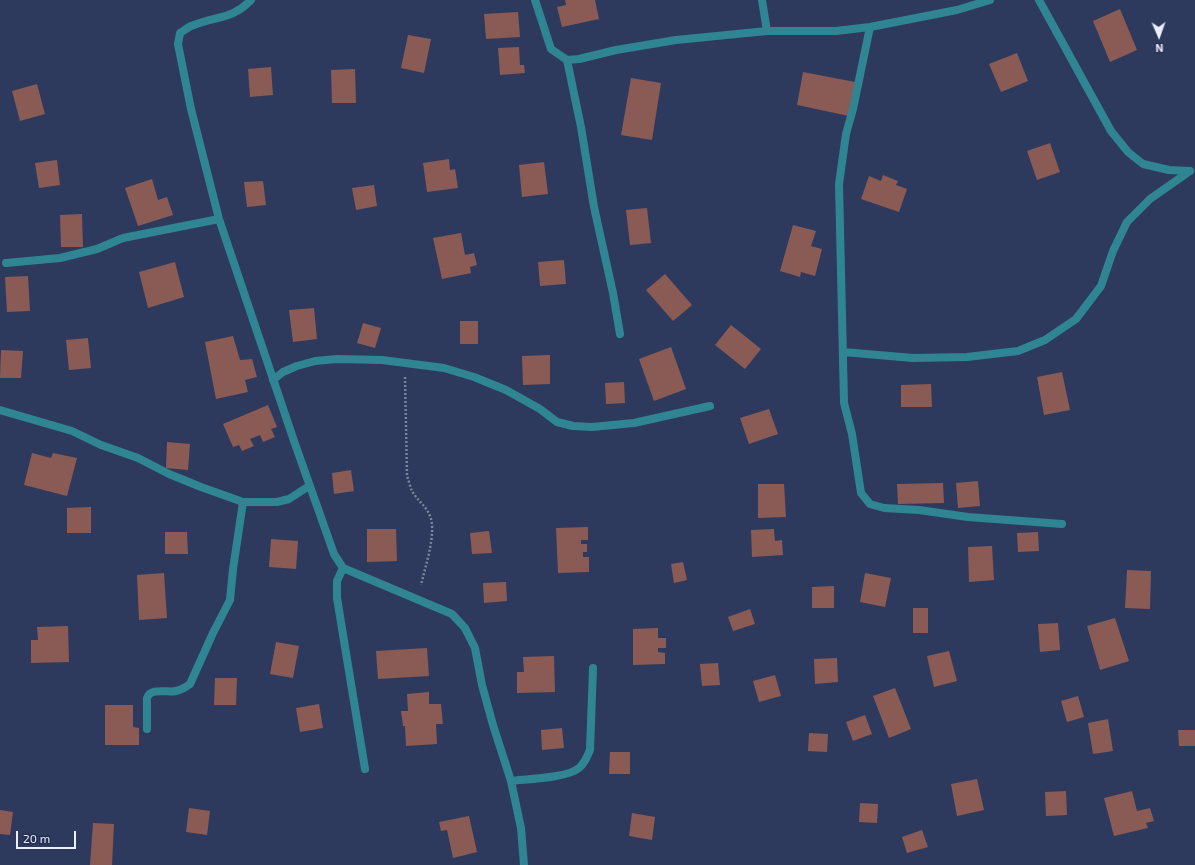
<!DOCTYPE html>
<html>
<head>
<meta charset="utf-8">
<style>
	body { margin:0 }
	#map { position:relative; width:1195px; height:865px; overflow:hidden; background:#2e3a5d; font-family:"Exo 2",sans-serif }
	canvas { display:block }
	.north { position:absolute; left:1139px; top:16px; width:40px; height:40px; -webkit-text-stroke:3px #253051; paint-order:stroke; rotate:178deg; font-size:11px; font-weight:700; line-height:16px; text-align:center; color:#eaeffc }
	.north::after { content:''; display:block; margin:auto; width:14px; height:18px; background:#eaeffc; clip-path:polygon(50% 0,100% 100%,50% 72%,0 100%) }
	.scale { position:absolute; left:16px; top:831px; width:60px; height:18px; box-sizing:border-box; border:2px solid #eaeffc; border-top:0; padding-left:5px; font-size:12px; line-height:14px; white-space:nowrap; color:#eaeffc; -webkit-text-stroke:3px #253051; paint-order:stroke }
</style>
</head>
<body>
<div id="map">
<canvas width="1195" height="865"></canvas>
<div class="north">N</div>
<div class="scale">20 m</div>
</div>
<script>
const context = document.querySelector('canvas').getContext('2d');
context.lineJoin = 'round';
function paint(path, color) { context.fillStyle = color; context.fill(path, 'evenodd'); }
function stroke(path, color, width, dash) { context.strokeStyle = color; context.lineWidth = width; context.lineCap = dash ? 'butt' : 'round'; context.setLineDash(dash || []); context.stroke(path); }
const building = new Path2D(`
	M565,0h30l4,19 -37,8 -5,-20 9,-2z
	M1120,9l17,41 -27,12 -17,-41z
	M518,12l2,25 -34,2 -2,-25z
	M408,35l23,4 -7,34 -23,-5z
	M519,47l1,18h4l1,8 -25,2 -2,-27z
	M1017,53l11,28 -27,11 -12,-28z
	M271,67l2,28 -23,2 -2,-28z
	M355,69l1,34h-24l-1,-33z
	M803,72l52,10 -6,34 -52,-11z
	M631,78l30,5 -9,57 -31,-5z
	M37,84l8,30 -25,7 -8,-30z
	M1050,143l10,29 -23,8 -10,-29z
	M449,159l1,11 5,-1 3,19 -31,4 -4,-29z
	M57,160l3,25 -21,3 -4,-25z
	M544,162l4,32 -26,3 -3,-32z
	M883,175l15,6 -2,4 11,4 -8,23 -38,-13 8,-23 12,5z
	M152,179l6,21 9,-3 6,18 -35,11 -13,-38z
	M263,181l3,24 -19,2 -3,-25z
	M374,185l3,21 -21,4 -4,-22z
	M647,208l4,35 -21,2 -4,-35z
	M82,214l1,33h-22l-1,-32z
	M793,225l23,6 -5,15 11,3 -7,27 -14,-4 -1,5 -20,-6z
	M461,233l4,22 9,-2 3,12 -7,2 1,6 -29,6 -9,-41z
	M564,260l2,24 -26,2 -2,-24z
	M175,262l9,35 -36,11 -9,-36z
	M665,274l27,31 -19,16 -27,-31z
	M28,276l2,35 -23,1 -2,-35z
	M314,308l3,31 -24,3 -4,-32z
	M460,321h18v23h-18z
	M363,323l18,5 -6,20 -18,-5z
	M731,325l30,24 -16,20 -30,-24z
	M233,336l7,24 12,-1 5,18 -12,3 3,12 -32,7 -11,-57z
	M88,338l3,30 -22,2 -3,-30z
	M671,347l15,42 -32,12 -15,-42z
	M1,350l22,1 -2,27h-21z
	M550,355v29l-27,1 -1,-29z
	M1062,372l8,38 -26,5 -7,-38z
	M624,382l1,21 -19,1 -1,-21z
	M931,384l1,23h-31v-22z
	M268,405l9,22 -6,2 4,8 -12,5 -3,-7 -10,4 4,7 -12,5 -3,-6 -6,2 -10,-23z
	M769,409l9,25 -29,10 -9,-26z
	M167,442l23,2 -2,26 -22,-2z
	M32,453l19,5 2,-5 24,5 -10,38 -43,-11z
	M351,470l3,21 -20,3 -2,-21z
	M978,481l2,25 -22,2 -2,-25z
	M943,483l1,20 -46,1 -1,-20z
	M758,484h26l2,33 -28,1z
	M91,507v26h-24v-25z
	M588,527v13h-7v4h6v8h-4v5h6v15l-31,1 -2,-45z
	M367,529h29l1,32 -30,1z
	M774,529l1,12 7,-1 1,15 -31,2 -1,-27z
	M489,531l3,22 -20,1 -2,-21z
	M165,532h22l1,22h-23z
	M1038,532l1,19 -21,1 -1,-19z
	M271,539l27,2 -2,28 -27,-2z
	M992,546l2,34 -25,2 -1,-35z
	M683,562l4,18 -13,3 -3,-19z
	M1127,570l24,1 -1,38 -25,-1z
	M164,573l3,45 -28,2 -2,-45z
	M865,573l26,5 -6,29 -25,-5z
	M506,582l1,19 -23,2 -1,-20z
	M834,586v22h-22v-21z
	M913,608h15v25h-15z
	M750,609l5,15 -22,7 -5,-14z
	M1115,618l14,43 -29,9 -13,-44z
	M1058,623l2,27 -20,2 -2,-28z
	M68,626l1,36 -38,1v-23h7l-1,-13z
	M658,628v10h8v10h-8v4l7,1v11l-32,1v-36z
	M276,642l23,4 -6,32 -23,-4z
	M427,648l2,28 -51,3 -2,-28z
	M949,651l8,30 -23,6 -7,-31z
	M554,656l1,36 -38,1v-21h7l-1,-15z
	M837,658l1,24 -23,2 -1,-25z
	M718,663l2,22 -18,1 -2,-22z
	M775,675l6,21 -22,6 -6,-21z
	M215,678h22l-1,27h-22z
	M895,688l16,41 -22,9 -16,-42z
	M429,692v12h12l2,20h-7l1,20 -31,2 -1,-20h-2l-2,-15h7l-1,-17z
	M1078,696l6,21 -17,5 -6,-21z
	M319,704l4,24 -23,4 -4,-24z
	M105,705h28v22l6,1v17h-34z
	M865,715l7,19 -19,7 -7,-19z
	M1108,719l5,32 -20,3 -5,-31z
	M562,728l2,20 -22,2 -1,-20z
	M1178,730h17v16h-16z
	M809,733l19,1 -1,18 -19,-1z
	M610,752h20v22h-21z
	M977,779l7,31 -27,6 -6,-32z
	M1066,791l1,24 -21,1 -1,-24z
	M1132,791l5,20 13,-3 4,13 -8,2 2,5 -34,8 -10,-38z
	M860,803l18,1 -1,19 -18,-1z
	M189,808l21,3 -3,24 -21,-3z
	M0,810l13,2 -3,23 -10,-1z
	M632,813l23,4 -3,23 -23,-4z
	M469,816l8,36 -24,6 -6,-28 -6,1 -2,-9z
	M93,823l21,1 -2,41h-22z
	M922,830l6,17 -21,6 -5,-16z`);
const path = new Path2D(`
	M405,377l2,99c2,5 3,11 5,15 5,9 14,15 18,25 7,17 -5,51 -9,69`);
const minor = new Path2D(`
	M251,0c-18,19 -34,16 -57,25 -5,1 -9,5 -14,8l-2,11 13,65 28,110 75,222 40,113 9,14 109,46 13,14 10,20 7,37 11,40 18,56 10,47 3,37
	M535,0l16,49 16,11 12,-1 37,-9 60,-10 91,-9h69l34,-4 87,-17 33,-10
	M762,0l5,31
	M1039,0l72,131 17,21 15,12 26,6 21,1
	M870,27l-17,82 -7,25 -7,50 5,219 8,31 9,59 9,11 14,4 35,2 49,7 94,7
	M567,60l14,67 13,80 19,86 7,41
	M6,263l54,-5 37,-9 26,-11 96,-19
	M843,352l70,6 54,-1 51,-6 27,-11 31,-21 25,-33 12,-35 14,-29 23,-23 40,-28
	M273,380l10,-8 14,-6 18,-5 22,-2 45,1 62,8 30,9 32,13 34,19 17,13 16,4 19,1 42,-4 76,-17
	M0,410l72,21 29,14 37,13 31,16 32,13 42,15h34l12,-3 20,-13
	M343,568l-6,13v17l28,171
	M147,729v-31c4,-11 20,-5 29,-7 6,-1 10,-4 14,-7l23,-51 17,-33 3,-31 10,-67
	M511,781c17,-2 56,-3 68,-13 6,-5 8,-11 11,-18l3,-82`);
paint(building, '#895b54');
stroke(path, '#7b849e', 2.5, [2, 2]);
stroke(minor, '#2f8692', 8);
</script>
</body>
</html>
